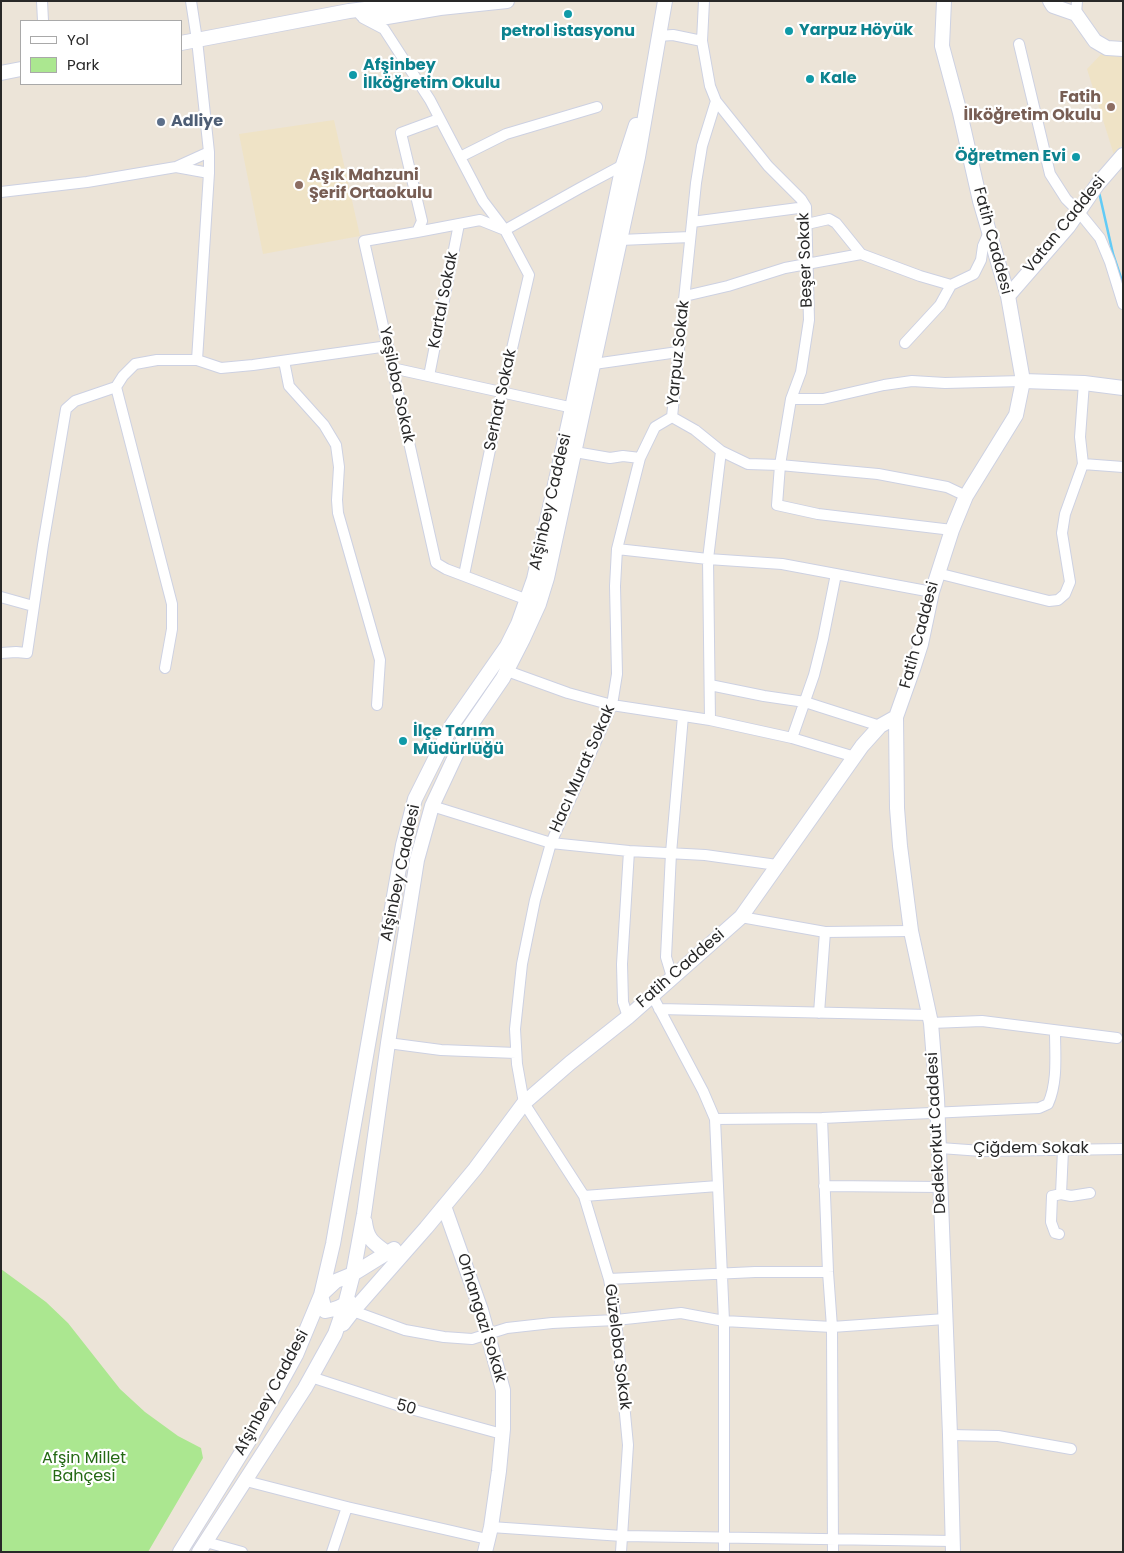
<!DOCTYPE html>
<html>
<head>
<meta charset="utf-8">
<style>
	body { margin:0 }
	#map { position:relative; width:1124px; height:1553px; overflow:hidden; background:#ece4d8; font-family:Poppins,sans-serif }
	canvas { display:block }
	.frame { position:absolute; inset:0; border:2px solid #282828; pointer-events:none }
	.legend { position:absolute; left:20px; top:20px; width:162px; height:65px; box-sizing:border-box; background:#fff; border:1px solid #a9a9a9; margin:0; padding:6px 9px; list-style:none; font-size:15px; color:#282828 }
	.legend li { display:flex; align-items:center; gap:10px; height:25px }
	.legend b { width:25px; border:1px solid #a9a9a9 }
</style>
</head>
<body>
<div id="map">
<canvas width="1124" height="1553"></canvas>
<div class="frame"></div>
<ul class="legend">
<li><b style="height:6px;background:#fff"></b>Yol</li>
<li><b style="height:14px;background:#abe790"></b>Park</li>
</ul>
</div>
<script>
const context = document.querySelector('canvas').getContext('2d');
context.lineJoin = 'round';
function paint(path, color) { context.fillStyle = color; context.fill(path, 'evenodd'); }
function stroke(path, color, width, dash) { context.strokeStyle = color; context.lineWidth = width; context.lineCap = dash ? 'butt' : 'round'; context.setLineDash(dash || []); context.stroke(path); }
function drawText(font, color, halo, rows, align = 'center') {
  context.font = font + ' Poppins,sans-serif'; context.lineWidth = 4.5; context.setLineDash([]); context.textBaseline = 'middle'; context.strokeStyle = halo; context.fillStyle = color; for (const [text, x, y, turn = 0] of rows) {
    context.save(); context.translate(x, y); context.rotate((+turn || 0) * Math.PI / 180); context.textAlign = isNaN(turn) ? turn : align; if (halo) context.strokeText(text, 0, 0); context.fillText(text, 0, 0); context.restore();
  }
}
const education = new Path2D(`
	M1107,48l16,1v95l-9,11 -27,-86z
	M334,120l26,116 -97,18 -24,-120z`);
const green = new Path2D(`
	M1,1269l45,33 22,21 52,66 25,23 33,24 23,12 2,10 -55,94h-147z`);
const stream = new Path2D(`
	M1099,192l14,62 10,30`);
const street = new Path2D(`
	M42,1l1,20
	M191,1l6,39 12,112v21l-12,187
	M1076,14l1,-13
	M363,18l21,11 46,71 53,101 22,29 75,-42 43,-23 4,1
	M658,36l15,-1 29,6 8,45 6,15 52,65 33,33 5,8 3,113 -8,52 -10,27 -11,66 -3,40 41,9 134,16
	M702,41l2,-40
	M1019,44l31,130 16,25 12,12 22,27 10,24 13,42
	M716,101l-14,45 -6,37 -24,234 23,13 26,21 27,13 32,1 98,9 69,13 19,9
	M460,157l46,-23 91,-27
	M176,167l33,6
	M1,192l86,-10 89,-15 33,-15
	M692,222l114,-15
	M807,224l22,-5 7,4 25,31
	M417,232l5,-11 -21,-88 38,-14
	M620,240l70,-3
	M685,296l43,-10 57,-18 76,-14 59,22 31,9 23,-11 7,-14 2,-14 6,-14
	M905,343l35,-38 11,-20
	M284,361l5,25 35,39 12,20 3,22 -2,33 1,13 42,147 -3,45
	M594,364l84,-12
	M392,368l186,41
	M429,376l30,-152
	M116,387l56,217v25l-7,39
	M791,399h32l61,-14 28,-4 33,2 78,-2
	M575,452l35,6 13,-2 17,2
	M1083,464l40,3
	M617,549l91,10 74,5 150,28
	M937,573l112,28 9,-1 7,-6 5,-12 -8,-49 3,-19 18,-50 -3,-27 4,-54
	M464,575l38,-183 27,-117 -24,-45 -25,-10 -63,12 -53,9 72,322 10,6 87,33
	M1,597l32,9
	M1,653l15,-1 11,1 16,-108 23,-136 9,-8 41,-14 7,-11 12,-12 22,-4h40l24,8 32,-3 135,-19
	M504,677l6,-5 58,21 44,12 98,15 82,18 63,19
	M710,685l54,11 41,6 75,24
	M710,720l-2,-161 13,-108
	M792,738l22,-63 9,-36 13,-65
	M432,806l119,37 78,8 76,4 72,10
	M741,917l84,15 86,-1
	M672,977l-6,-20 5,-104 12,-137
	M652,995l51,96 12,28 9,202v231
	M659,1009l270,6
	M819,1013l6,-81
	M628,1017l-5,-15 -1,-38 7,-113
	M931,1023l51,-2 135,17
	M388,1043l53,7 75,3
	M822,1118l6,154 4,55 1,225
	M715,1119l107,-1 217,-10 9,-4c10,-22 7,-49 7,-73
	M940,1148l42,3 141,-2
	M824,1186l117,1
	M1061,1194l10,2 19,-3
	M584,1196l134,-10
	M1059,1234l-4,-1 -4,-11 1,-26 9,-2 2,-44
	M609,1279l146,-7h73
	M353,1311l52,19 39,7 28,2 35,-11 45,-5 64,-3 65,-7 43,8 108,6 113,-8
	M311,1377l89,29 102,28
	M950,1435l48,1 73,13
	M246,1481l101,26 140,32
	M491,1527l131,9 331,5
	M206,1542l36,10
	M332,1552l15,-45
	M621,1552l7,-107 -12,-125 -7,-41 -25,-83 -60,-93 -7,-39 -2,-35 7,-65 13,-64 16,-57 61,-138 5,-31 -2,-88 2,-37 23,-91 15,-31 17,-10`);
const secondary = new Path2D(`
	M1050,1l3,5 23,8 19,27 12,7 16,1
	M362,14l19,4 59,-10 67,-7
	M181,43l168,-32 80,-10
	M1,73l20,-4
	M1008,296l60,-69 29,-42 26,-30
	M1023,381l61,2 39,5
	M896,717l1,91 3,38 11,85 20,92 6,75 13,337 3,117
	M444,1206l37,104 22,80v39l-4,42 -8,56 -6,25
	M365,1222c2,18 9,21 22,31l7,-4
	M349,1301c-7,6 -15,9 -24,10l-4,-16 15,-14 17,-7 34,-21
	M343,1324l10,-13 73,-83 49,-59 49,-66 46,-40 58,-46 113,-100 121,-171 18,-20 16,-9 17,-48 8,-25 11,-52 20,-62 14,-34 50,-81 7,-34 -15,-85 -28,-95 -20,-88 -18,-67 2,-45
	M180,1552l70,-113 46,-84 25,-60 12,-51 70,-399 12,-46 37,-74 55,-79 11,-22 16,-45 38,-171 51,-243 13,-40
	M199,1552l106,-164 30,-54 10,-29 8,-31 11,-60 24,-171 29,-183 15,-54 36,-77 35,-51 20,-39 16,-35 8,-26 91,-421 27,-156`);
const markers = [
	[568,14,5,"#0f9aa8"],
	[789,31,5,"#0f9aa8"],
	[353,75,5,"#0f9aa8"],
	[810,79,5,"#0f9aa8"],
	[1111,107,5,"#8d6e63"],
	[161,122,5,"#5c6f8a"],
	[1076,157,5,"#0f9aa8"],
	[299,185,5,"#8d6e63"],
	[403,741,5,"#0f9aa8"]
];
const cultureNames = [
	["Yarpuz Höyük",799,31],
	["petrol istasyonu",568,32,"center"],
	["Afşinbey",363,66],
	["İlköğretim Okulu",363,84],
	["Kale",820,79],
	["Öğretmen Evi",1066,157,"right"],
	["İlçe Tarım",413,732],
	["Müdürlüğü",413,750]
];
const educationNames = [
	["Fatih",1101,98],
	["İlköğretim Okulu",1101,116],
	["Aşık Mahzuni",309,176,"left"],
	["Şerif Ortaokulu",309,194,"left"]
];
const serviceNames = [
	["Adliye",171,122]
];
const streetNames = [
	["Vatan Caddesi",1065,225,-51],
	["Fatih Caddesi",992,241,75],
	["Beşer Sokak",806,260,-92],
	["Kartal Sokak",444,300,-79],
	["Yarpuz Sokak",679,353,-84],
	["Yeşiloba Sokak",396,385,78],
	["Serhat Sokak",501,400,-78],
	["Afşinbey Caddesi",551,502,-77],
	["Fatih Caddesi",920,635,-75],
	["Hacı Murat Sokak",583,769,-66],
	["Afşinbey Caddesi",401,873,-78],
	["Fatih Caddesi",681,969,-41],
	["Dedekorkut Caddesi",937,1133,-93],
	["Çiğdem Sokak",1031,1149],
	["Orhangazi Sokak",481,1318,73],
	["Güzeloba Sokak",617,1347,83],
	["Afşinbey Caddesi",272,1393,-62],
	["50",406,1408,17]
];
const parkNames = [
	["Afşin Millet",84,1459],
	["Bahçesi",84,1477]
];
paint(education, '#efe3c6');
paint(green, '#abe790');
stroke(stream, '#62cbf6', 2.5);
stroke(street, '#cdd1e2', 12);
stroke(secondary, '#cdd1e2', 16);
stroke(street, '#fff', 10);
stroke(secondary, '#fff', 14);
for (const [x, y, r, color] of markers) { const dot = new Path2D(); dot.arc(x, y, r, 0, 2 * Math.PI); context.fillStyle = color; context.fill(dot); stroke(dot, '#fff', 2); }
drawText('bold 16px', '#0d838f', '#fff', cultureNames, 'left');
drawText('bold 16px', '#785e54', '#fff', educationNames, 'right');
drawText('bold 16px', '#4e5e75', '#fff', serviceNames, 'left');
drawText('16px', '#282828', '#fff', streetNames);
drawText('16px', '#246914', '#fff', parkNames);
</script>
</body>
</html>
